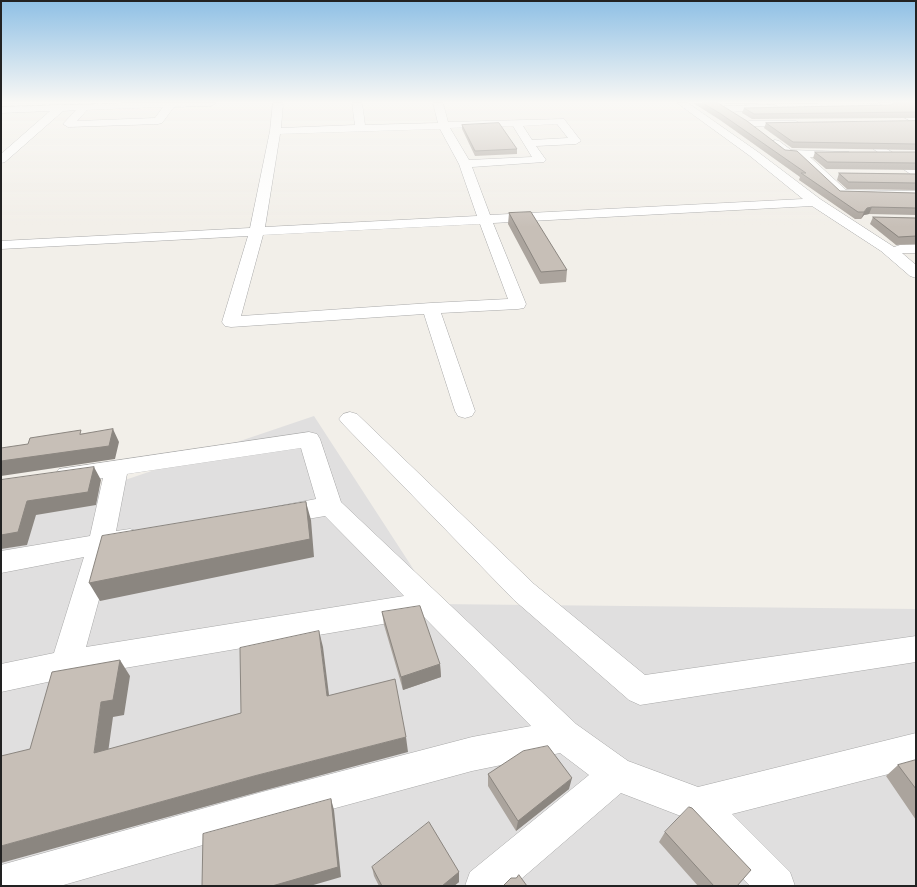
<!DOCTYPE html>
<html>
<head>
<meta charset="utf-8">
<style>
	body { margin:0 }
	#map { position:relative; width:917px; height:887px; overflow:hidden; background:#f2efe9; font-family:Commissioner,sans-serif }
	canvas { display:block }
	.frame { position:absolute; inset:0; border:2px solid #222; pointer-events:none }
</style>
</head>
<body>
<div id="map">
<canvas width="917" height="887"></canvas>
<div class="frame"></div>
</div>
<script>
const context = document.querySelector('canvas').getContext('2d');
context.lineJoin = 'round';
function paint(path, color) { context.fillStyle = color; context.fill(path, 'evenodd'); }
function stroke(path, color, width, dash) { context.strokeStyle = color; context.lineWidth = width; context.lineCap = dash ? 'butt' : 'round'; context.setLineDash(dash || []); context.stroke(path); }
const residential = new Path2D(`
	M314,416l122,188 480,5v277h-915v-364z`);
const minor = new Path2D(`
	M128,103h88l-5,3 -37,1 -12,16 -4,1 -90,3 -5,-3 13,-14 -13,1 -58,51 -4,1v-9l49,-43 -49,2v-6zM163,107l-8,11 -78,3 10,-11z
	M273,103h10l-2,25 74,-3 -3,-22h10l3,22 73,-2 -5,-20h10l5,19 116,-3 17,22 -5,3 -40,2 10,14 -2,2 -72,5 18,48 313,-16 -53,-43 -73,-53h11l70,49 62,47 74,48 6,-2h16v8h-14l14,12v13l-6,-2 -29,-25 -69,-45 -319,17 33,81 -2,4 -6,1 -77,4 34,98 -3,5 -7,2 -7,-2 -3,-5 -31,-97 -193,13 -6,-1 -3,-4 26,-86 -247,13v-8l249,-13 20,-97zM557,124l11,14 -36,2 -9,-14zM513,126l19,31 -63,3 -19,-32zM440,129l19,35 18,52 -212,11 15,-93zM480,224l28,75 -77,4 -190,13 22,-81z
	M879,103h12l25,14v7z
	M774,105l3,1 2,2 -2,2 -52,2 -5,-3 5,-3z
	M750,121h46l5,3 -5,3 -50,-1 -1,-2 1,-2z
	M861,133l55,34v9l-4,-1 -55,-37 -1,-2z
	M775,140l4,1 12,9 58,2 2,2 -2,2 -4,1h-35l36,33 70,1v8l-78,-2 -42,-40 -12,-2 -14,-12z
	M350,412l7,2 177,170 111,91 271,-39v26l-276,43 -11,-5 -115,-100 -171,-176 -4,-5 4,-5z
	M309,432l8,2 3,5 21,63 235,222 52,37 70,26 218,-54v34l-184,47 58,58 5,14h-45l-64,-68 -65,-25 -108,93h-48l5,-14 119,-97 -29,-22 -88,18 -210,57 -202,58h-59v-21l261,-73 210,-55 59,-11 -107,-109 -358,61 -65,14v-28l53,-11 30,-96 -83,16v-22l89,-15 13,-58 -36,5 -8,-2 -4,-6 4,-6zM301,448l15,51 -47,9 -3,7 3,7 9,2 47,-8 79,80 -318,51 26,-95 27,-6 4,-7 -4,-7 -9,-3 -14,2 11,-57z`);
const wall = new Path2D(`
	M693,103h25l122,88 76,2v22l-47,-1 -5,1 -3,4h-6l-56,-39 1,-3 -80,-57z
	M725,103h191v15l-164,1 -10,-6 2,-5 147,-3 3,-1 -1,-1 -165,1z
	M916,121v29l-124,-2 -28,-20 2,-5z
	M462,125l55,24v5l-42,2 -13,-27z
	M815,152h101v18l-90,-1 -13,-11z
	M839,173l77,1v16l-69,-1 -10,-9z
	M509,213l58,57 -1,12 -26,2 -32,-60z
	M873,217l43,1v26l-20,1 -26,-21z
	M382,612l58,52 1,13 -38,13 -19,-65z
	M916,760v60l-30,-44 12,-11z
	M488,774l81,15 -53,42 -28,-45z
	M665,832l72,54h-39l-39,-44z
	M372,867l87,5v10l-5,4h-75l-5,-10z`);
const shadedWall = new Path2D(`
	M872,207l-3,7 -5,1 -3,4 3,-7 3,-4z
	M113,429l6,13 -4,17 -114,17v-15z
	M94,467l7,13 -5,25 -60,10 -9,30 -26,4v-14l26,-34z
	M306,502l5,18 3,37 -214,44 -11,-18z
	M319,631l4,16 8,64 -4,-15z
	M120,660l10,16 -6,39 -11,2 -7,50 -12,-14 7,-51z
	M440,664l1,13 -38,13 -2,-13z
	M406,737l2,15 -146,39 -261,72v-17l253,-70z
	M572,778l-3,11 -53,42 2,-10z
	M331,799l3,11 7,67 -31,9h-38z
	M459,872v10l-5,4h-12z`);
const building = new Path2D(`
	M703,103h15l29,18 38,29 12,1 43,40 76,2v15l-44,-1 -5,1 -3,4h-6l-57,-39h5l-85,-59z
	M894,103h22v9l-162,2 -10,-6 147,-3z
	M916,121v23l-123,-2 -27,-19z
	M499,123l18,26 -42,2 -13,-26z
	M815,152h101v11l-88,-1z
	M839,173l77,1v9l-67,-1z
	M531,212l36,58 -26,2 -32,-59z
	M873,217l43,1v18l-17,1z
	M113,429l-4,17 -108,15v-13l27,-4 2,-6 51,-8 -1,4z
	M94,467l-6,25 -61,9 -9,31 -17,3v-55z
	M306,502l4,37 -221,44 13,-47z
	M420,606l20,58 -39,13 -19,-65z
	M319,631l8,65 68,-17 11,58 -152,39 -253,70v-90l29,-7 22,-77 68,-12 -7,40 -12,2 -7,51 147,-40 -1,-65z
	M548,746l24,32 -54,43 -30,-47 35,-23z
	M916,760v29l-18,-24z
	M331,799l7,68 -66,19h-70l1,-52z
	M689,807l3,1 59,62 -14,16h-23l-49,-54z
	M429,822l30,50 -17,14h-60l-10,-19z
	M519,875l8,11h-24l8,-8h5z`);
paint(residential, '#e0dfdf');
stroke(minor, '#a9a9a9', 1);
paint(minor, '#fff');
paint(wall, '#aba49d');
paint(shadedWall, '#8b8680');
paint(building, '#c7bfb7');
stroke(building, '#8b8680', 1);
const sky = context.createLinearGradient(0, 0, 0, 227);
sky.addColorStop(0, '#8fc0e5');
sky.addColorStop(0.45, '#f9f8f5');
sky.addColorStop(1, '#f9f8f500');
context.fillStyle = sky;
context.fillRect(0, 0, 917, 227);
</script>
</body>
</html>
